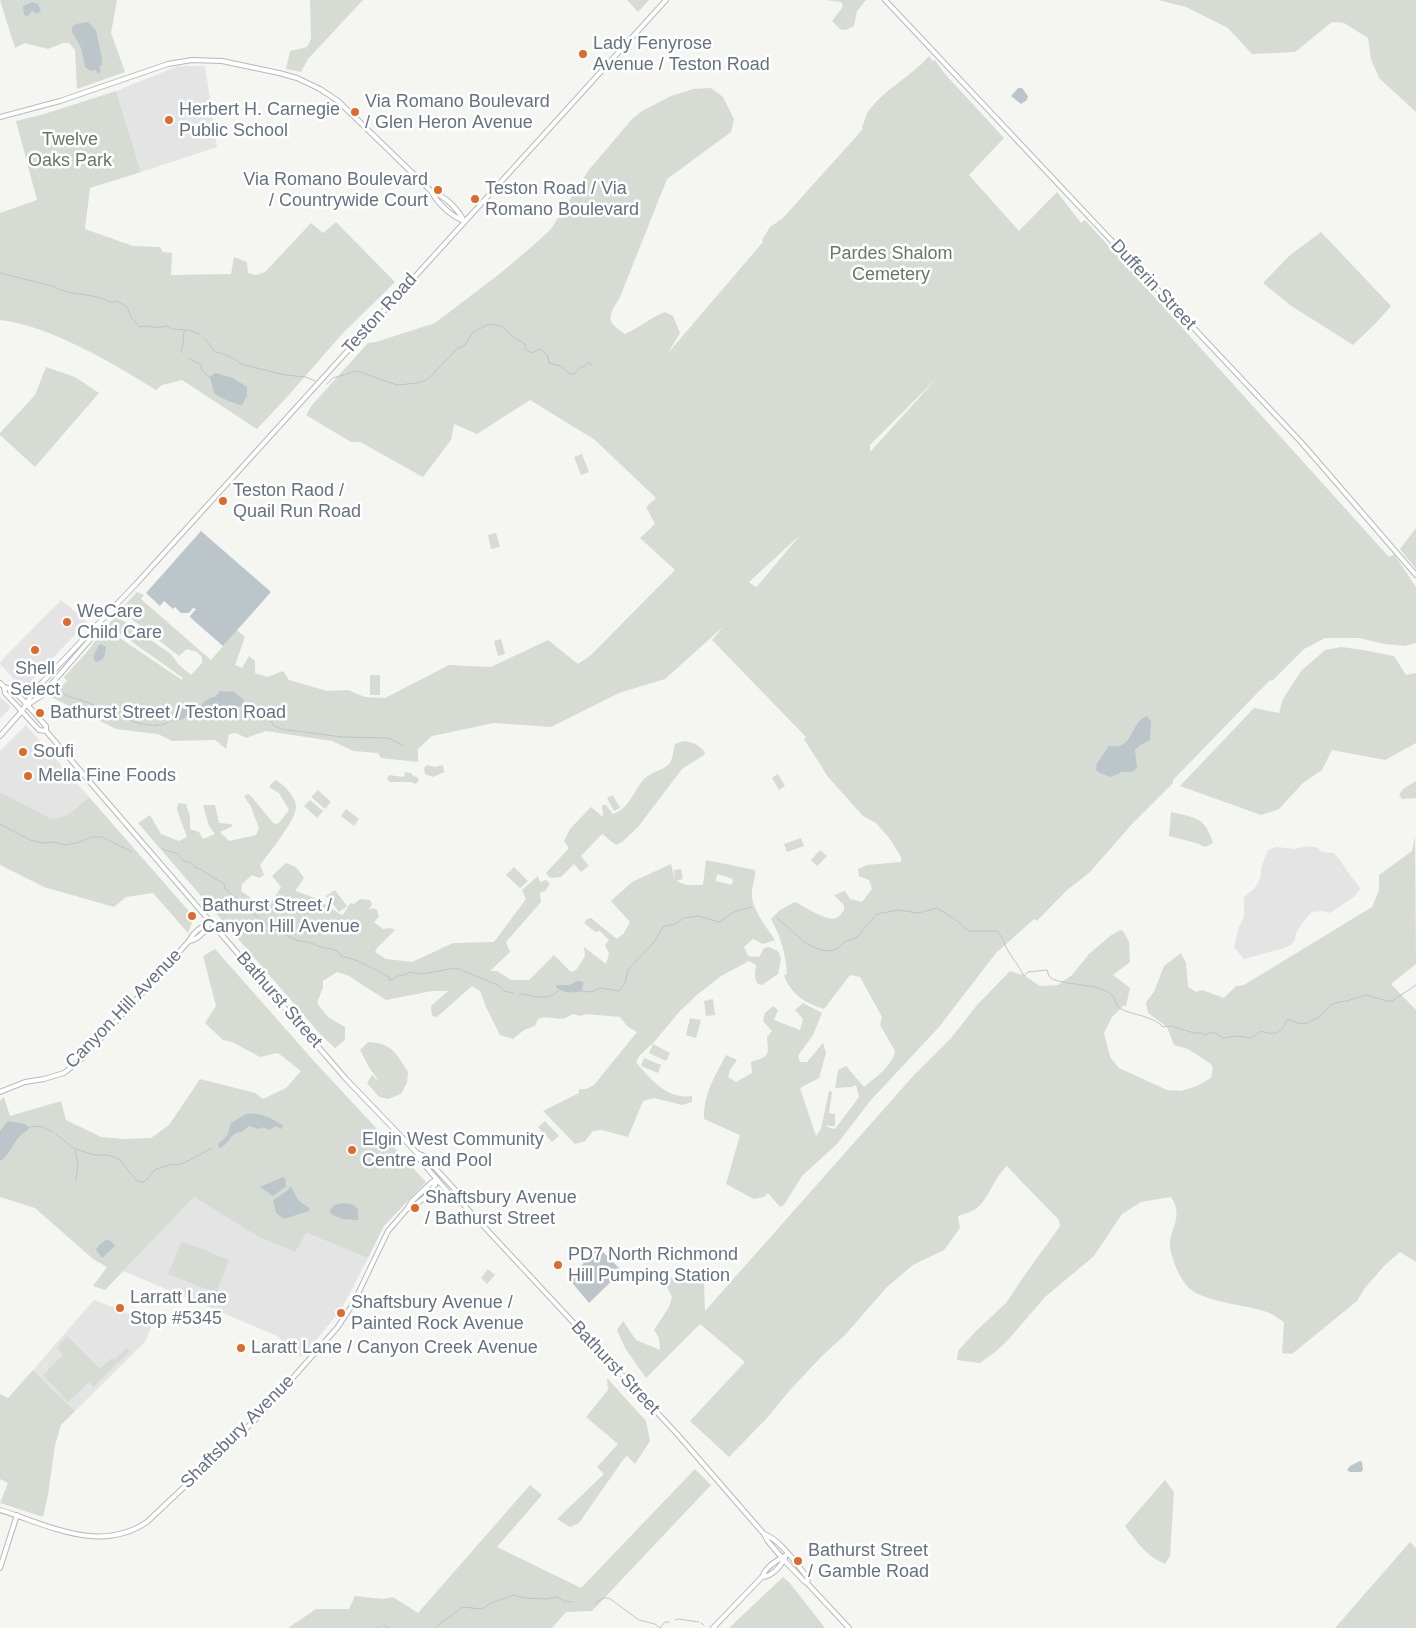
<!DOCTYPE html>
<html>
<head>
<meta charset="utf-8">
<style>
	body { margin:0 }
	canvas { display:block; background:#f5f5f2 }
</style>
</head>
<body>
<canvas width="1416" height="1628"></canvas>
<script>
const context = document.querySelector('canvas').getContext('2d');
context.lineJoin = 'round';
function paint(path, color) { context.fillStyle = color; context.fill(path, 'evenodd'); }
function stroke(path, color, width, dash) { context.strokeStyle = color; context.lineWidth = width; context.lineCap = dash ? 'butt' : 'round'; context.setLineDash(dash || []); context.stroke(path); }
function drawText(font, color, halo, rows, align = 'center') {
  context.font = font + ' Helvetica,sans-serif'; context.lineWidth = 5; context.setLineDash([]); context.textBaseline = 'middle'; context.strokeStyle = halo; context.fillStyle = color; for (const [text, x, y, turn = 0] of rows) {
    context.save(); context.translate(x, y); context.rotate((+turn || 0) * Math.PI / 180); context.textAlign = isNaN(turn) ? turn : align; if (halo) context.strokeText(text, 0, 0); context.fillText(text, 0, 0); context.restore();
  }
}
const built = new Path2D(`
	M178,66h27l12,81 -76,25 -25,-81z
	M61,600l26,22 -53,56 -8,14 -26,-28v-2z
	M0,697l11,10 -11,12z
	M26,725l63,72 -21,18 -16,4 -52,-27v-41z
	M1309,846l9,2 4,4 12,1 5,6 13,19 5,5 3,6 -5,7 -25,17 -7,-2 -11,1 -9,10 -7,11 -1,7 -4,5 -10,4 -37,10 -10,-12 5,-20 5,-10v-20l10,-8 6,-10 2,-14 6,-15 8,-3 19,2z
	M194,1197l63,39 38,15 10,-18 63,25 -27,52 -39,47 -27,-22 -152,-64z
	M94,1300l59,23 -8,19 -70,69 -42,-41z`);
const green = new Path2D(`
	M0,0h117l-6,33 14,39 -48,17 -2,-39 -6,-7h-6l-15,6 -23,-6 -10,5z
	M310,0h53l-55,59 -7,13 -15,-3 4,-18 17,-4 4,-8z
	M627,0h22l-11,12z
	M825,0h41l-9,11 -3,15 -8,4 -6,-1 -8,-8 10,-13 1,-3 -2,-3z
	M1158,0h258v112l-37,-34 -8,-19 -3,-21 -24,-15 -12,-1 -37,30 -43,2 -24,-26 -42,-21z
	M929,56l4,5 2,-1 10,14 59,64 -35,37 50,56 38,-39 24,31 4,-3 304,337 5,-3 22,33v56l-12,3 -19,-2 -26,-6h-34l-21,11 -32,32 -2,-1 -97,100v3l-41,41 -43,49 -23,18 -29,30 -3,-2 -38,34 -57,74 -68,73 -34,44 -35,32 -18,29 -4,2 -12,-14 -4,4 -10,2 -28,-15 14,-49 -36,-16c-1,-24 11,-43 22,-64l11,5 -7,10 -2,7 8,5 16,-9 -1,-11c18,-6 18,-5 16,-25l5,-6 -9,-10 2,-8 8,-7 5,4 -4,10 26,10 3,-11 -8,-9 8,-7 19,10 -9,22 -15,21 2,6h7l16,-19 3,10 -7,25 -19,10 16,48 5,-7 8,-38 3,1 -3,21 6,1v12h-7l-1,-3v4l8,2 24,-32 -3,-12 -4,2 -17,1 3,-18 8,-4 18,21c11,-9 29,-22 31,-36l-15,-26 2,-8 -22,-40 -10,-2 -26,34c-19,-6 -32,-14 -40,-33l3,-3c-2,-22 -6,-35 -16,-54l9,-9 15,-8c9,4 32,20 41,16 3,-1 6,-5 8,-8v-5l-10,-10 11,-4 5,8 12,3 10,-13 -3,-9 -10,-4 -1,-7 9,-4 34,-3v-5l-11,-18 -14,-16 -13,-7 -35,-39 -24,-38 2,-2 -94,-97 12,-14 -59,53 -46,14 -68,34 -57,-4 -62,13 -14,13v13l-37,-4 -3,-5 -25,-2 -21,-10 -66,-10 -20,7 -10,-5 -7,1 -3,15 -11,-9 -43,1 -14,-7 -42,-5 -65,-32 16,-16 -3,-4 23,-25 18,-24 77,52 1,-2 -75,-53 8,-9 55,38 7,10 13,11 11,-12v-6l-5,-5 -10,-3 -8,7 -59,-46 17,-18 7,3 -3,4 70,61 26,-30 8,7 -10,28 7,3 7,-12 6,5v12l12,4 16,-6 6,9 38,11 21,-1 17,7 20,1 64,-33 42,2 57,-27 30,24 13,-9 84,-85 -35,-32 15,-14 -9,-17 10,-9 -61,-58 -65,-40 -53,34 -23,-10 -3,16 -28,37 -63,-35h-9l-45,-27 6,-10 56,-62 8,-1 59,-19 67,-51 35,-30 14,-13 37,-58 44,-52 10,-8 29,-15 22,-7 18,-1 12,9 11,22 -3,13 -64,47 -47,118c-11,19 -16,23 5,37 14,-6 26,-17 40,-22l8,4 7,17 -12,20 95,-111 -1,-2 8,-13 12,-8 81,-90 -1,-2c3,-6 4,-14 8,-18 16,-21 42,-33 59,-53zM938,377l-68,75v-7zM800,535l-45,54 1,-2 -7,-5z
	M116,91l25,81 -51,16 -5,41 48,17 27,1 3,5 9,1 -1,22 60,-1 3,-17 13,5 1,11 8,2 9,-3 46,-49 12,10 13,-11 59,60 -52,51 -56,64 -30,32 -75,-49 -20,5 -6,5c-42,-26 -107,-65 -156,-70v-107l37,-13 -21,-79 25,-6z
	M1321,232l70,74 -15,17 -23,22 -63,-40 -27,-22 26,-27z
	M46,367l29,10 24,16 -64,74 -35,-32v-2l35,-38z
	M582,454l7,18 -8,3 -7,-18z
	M1416,528v41l-16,-20z
	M496,533l4,14 -9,2 -3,-14z
	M501,639l4,15 -7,2 -4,-15z
	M1341,647l22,3 31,6 12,19 10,-2v70l-31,17 -53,-10 -10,20 -19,13 -24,26 -18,6 -81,-29 74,-78 25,5 4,-14 18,-28 24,-21z
	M370,675h10v20h-10z
	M684,741c9,1 15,4 21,11l-1,3 -22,14 -44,58 -16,15 -6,3 -14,-11 -21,22 8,10 -8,6 -7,-8 -13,13 -11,1 -4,-5 23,-25 -5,-7 6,-12 21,-22 12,10 -1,-12h4l7,9c17,-6 20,-22 30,-34 7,-8 20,-9 27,-17 3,-5 3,-13 5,-19z
	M427,765l8,2 8,-2 1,7 -11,5 -8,-3 -1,-6z
	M404,772l7,1 2,3 4,1 2,4 -4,3 -4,-2h-22l-2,-4 3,-3 12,2 3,-2z
	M778,774l7,12 -6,4 -7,-12z
	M275,780c8,3 21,17 21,27 0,13 -27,46 -36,58l4,10 -5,3 -7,-3 -10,9 -1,7 23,16 8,-5 9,-15 -9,-11 14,-13 10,4 8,11 -9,13c9,3 19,6 27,11 7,4 14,11 21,13l6,-10 2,-2 3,1 6,-5 10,1 2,4 -3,6 4,-2 4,2 2,7 -5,5 9,7 8,-1 4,2 -18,18 -2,4 11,7 26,3 41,-19 41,-1 32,-43 -4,-9 16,-14 2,6 6,-2 4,4 -5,7 -5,2 1,9 -35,40 4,10 -20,19h7l14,9h18l25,-25 17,17 5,-2 9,-14 -1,-9 22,17 3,-10 -4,-9 4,-5 -9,-9 -5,1 -11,-9 3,-4 4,-1 26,21 7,-6 6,-11 -19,-21 21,-19 39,-18 4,16 -1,-10 7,-1 2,10 -7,2 11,4h16l3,-25 49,10c1,8 -3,15 -3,23 -1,16 15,34 23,47l-12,4 -10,-5 -9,8 4,9 11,1 5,-9 5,-1 9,4 3,7 -3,16 -16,11c-9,-1 -7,-12 -6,-20l-7,-4 -28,15 -23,18 -18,17 -25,30 -15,14 -4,7c14,17 32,38 56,34v6l-10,3 -28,-7 -11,3 -15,36 -26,-7 -9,1 -8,10 -10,3 -32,-33 36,-18v-4h7l8,-4 43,-53 -10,-6 -7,-9 -34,-3 -6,2 -7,-2c-14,10 -22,0 -35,5l-3,7 -11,4 -11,9 -13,-4 -14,-28 -6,-16 -8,-5 -35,31 -5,-1 -1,-10 17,-15h-16l-46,9 -37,-24 -12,-4 -14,9v6l-6,16 11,14 17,10v13l-10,8 -14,-13 -183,-212 12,-8 11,19 18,7 8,-4 -10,-27 1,-7 8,1 4,13v12l9,3 4,7 12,-5 -6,-8 -6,-21h12l4,18 12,1 2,2 -13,6 9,9 27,-6 3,-7 -8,-21 -7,-11 4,-2 3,2 23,28 5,-1 10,-13 -10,-17 -10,-6zM717,874l16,5 -1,6 -16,-4z
	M1416,781v17l-14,1 -3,-4 4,-6z
	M318,790l13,12 -6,7 -14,-12z
	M0,792l52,27 16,-4 21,-18 105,120 -6,16 -35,-40 -27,4 -12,10 -70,-20 -44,-22z
	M613,795l7,13 -6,3 -7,-13z
	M310,800l13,11 -6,7 -13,-12z
	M346,809l13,10 -5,7 -13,-10z
	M1171,812c24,6 34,4 42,31l-8,4 -9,-4 -27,-7z
	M1415,836l1,128 -25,20 25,26v252l-16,-10 -15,13 -21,24 -7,12 -65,53 -10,-1 2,-31c-5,-3 -11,-8 -17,-10 -20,-7 -62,-10 -77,-23 -10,-9 -17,-27 -20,-41 -2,-17 15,-31 1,-51l-30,5 -19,12 -28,42 -49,41 -37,43 -13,12 -15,11 -23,-3 1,-9 16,-18 32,-30 16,-24 38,-53 -1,-6 -37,-38 -15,-16c-13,11 -17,31 -30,42 -5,4 -13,6 -19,8l2,12 -16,22 -31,15 -26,22 -42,48 -23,21 -32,34 -24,29 -37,38 -39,-36 55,-59 -45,-38 -54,54 -21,-30 -8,-18 6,-9 13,19 24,10 -1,-12 -5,-8 15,-23 3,-10 -5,-10 2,-9 25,-6 3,8 7,4 1,27 209,-236 38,-38 25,-32 33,-34 15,5 15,10 18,-1 14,-10 17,-21 21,-18 10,-6 3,1 6,11 1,20 -17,13 17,13 -4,18h-3l-11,11 -8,16 6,24 9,11 48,22 14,1 16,-5 14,-8 2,-10 -2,-4 -23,-15 -14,-4 -7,-18 -19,-14 -2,-11 8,-10 10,-26 17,-13 5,10 2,24 8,5 6,-2 22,8 12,-12 8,-1 128,-78 7,-17v-15l33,-24z
	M801,838l3,8 -17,6 -3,-8z
	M820,850l7,6 -10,10 -6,-6z
	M514,867l14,14 -8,7 -14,-13z
	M335,890l12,16 -8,6 -13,-16z
	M215,949l98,111 113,122 -42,44 -16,32 -62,-25 -11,19 -38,-16 -63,-39 -89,93 -12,-4 14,-19 -14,-8 -58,-51 -35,-11v-97l4,-3 6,19 51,-15 5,19 35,17 24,2 26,-1 18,-13 31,-46 55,14 8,6 23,-11 15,-17 -23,-18 -18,4 -28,-15 -9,-2 -18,-17 11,-17 -13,-50z
	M713,999l2,16 -9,1 -2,-15z
	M690,1018l11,2 -5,18 -10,-3z
	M368,1042c24,1 28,11 40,30l-1,11 -6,11 -13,5 -9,-2 -12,-14 5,-8 8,7 -10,-13 -10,-19z
	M653,1044l17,9 -4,8 -17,-8z
	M644,1058l17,7 -3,8 -17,-7z
	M545,1121l14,15 -7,6 -14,-15z
	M182,1241l47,19 -13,33 -48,-19z
	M488,1269l7,6 -8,9 -6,-6z
	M67,1336l33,33 12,-11 2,2 13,-12 3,3 -36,36 -5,-5 -21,20 -25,-27 20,-20 -6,-7z
	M33,1370l42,41 -14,14 -6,20 -7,50 -5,22 -43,-14 8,-20 -8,-4v-85l8,4z
	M607,1378l39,43 4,20 -15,23 -8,-8 -4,4 -44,63 -9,4 -13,-8 47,-45 -7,-7 21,-23 -32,-27 22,-27z
	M695,1469l16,16 -119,126 -26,1 -14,16h-264l28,-19h33l6,-13 28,3 10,-2 25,16 112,-128 12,10 -45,52 84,41z
	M1165,1480l9,12 -4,64 -5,8c-19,-8 -28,-22 -40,-38z
	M1410,1542l6,6v80h-81z
	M783,1577l6,5 36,46h-96z`);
const water = new Path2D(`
	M32,2l6,2 3,7 -4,3 -5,-3 -4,5 -4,-1 -1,-9z
	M88,22l8,8 6,29v5l-3,3 2,4 -3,3 -2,-4 -5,1 -6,-4 -4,-19 -9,-16v-5l4,-3z
	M1018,88h4l6,8 -1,4 -6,4 -10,-8z
	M215,373l18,5 14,9v9l-5,9c-5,0 -24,-8 -28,-12l-4,-16z
	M201,531l70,61 -48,54 -32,-28 -1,-2 6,-7 -3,-1 -4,5h-8l-6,-6 -2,2 -9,-8 -4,5 -14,-13z
	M101,644l5,3c-1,8 -1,13 -10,15l-3,-4 5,-12z
	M220,691l14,1 10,8v6l-13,1 -3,5 -15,1 -13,4 -2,-1c0,-9 8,-19 17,-19z
	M193,702l2,2c-7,10 -10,19 -24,16l10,-12h4z
	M1147,716l4,5 -1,19 -11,6 -4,4 2,18 -6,4h-9l-11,5 -11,-4 -4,-3 1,-7 12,-17c26,4 19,-22 38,-30z
	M578,981l5,1 -1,9c-10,2 -18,3 -26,-4l1,-2h12z
	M246,1114c14,-2 26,4 37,12l-2,3 -5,-3 -7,4 -5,-3 -5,2 -10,-3 -7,6c-12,-1 -12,13 -23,16l-1,-4 9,-8 4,-13z
	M8,1121l17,3 3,3v3c-15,8 -16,24 -28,31v-30z
	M283,1177l2,1 1,8 -13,10 -13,-9z
	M291,1186l7,14 11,8v3l-25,8 -8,-6 -3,-13 14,-9z
	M345,1203l9,2 4,4v11l-16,-1 -11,-5 -1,-3c3,-7 8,-7 15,-8z
	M106,1240l5,1 4,5 -13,12 -6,-8 3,-5z
	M598,1247l24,24 -33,32 -20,-24z
	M1360,1461l2,1 1,8 -2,2h-11l-3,-2 3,-4z`);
const stream = new Path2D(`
	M0,273l52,13c19,11 43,6 60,17l5,-2 10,6 4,10 9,10c8,-3 16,3 26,-1l5,3 18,1 10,4
	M205,339l10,13c6,0 22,7 26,12l44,11 21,2 9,4
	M183,353l-2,-2 2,-6 1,-14
	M190,359l11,6 1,5 8,8
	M327,384l6,-6 24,-7 40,14 21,-2 9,-3 31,-32 6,-2 9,-14 16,-8 13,2 10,10 13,8v5l6,4 9,-4 8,7 1,7 12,3 9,8 5,-1 6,-7 3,1 4,-5 4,3
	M53,687c3,1 6,4 9,6 7,4 15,6 22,8 20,7 69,37 87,19
	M195,705l5,2
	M244,706l6,4 16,2 2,8 4,2 2,4 7,3 61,8 47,1 13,7
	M0,824l30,16 12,3 12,-1 11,3 15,-3 11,-5h11l30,15
	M162,849l16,5 5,7c6,1 10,1 13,7l4,1 24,15 1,5 11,9
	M241,903c16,16 36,28 55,37 4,2 11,1 15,3 4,1 3,2 7,3 8,4 19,0 24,11 10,-1 38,15 48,21l-1,2c5,0 5,-2 9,-4 4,-1 7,0 11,-4l12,2 35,-6 42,17 6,6 9,2
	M777,918l30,26 14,6 9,1 8,-3 6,-6 12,-4 21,-24 21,-4 20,3 19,-5 19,12 13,11h28c7,8 6,11 10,18 5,9 12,17 17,27l4,-4 19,-2c1,2 1,4 2,6 3,7 39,9 47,11 6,2 13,5 17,9 3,4 2,10 8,13 11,6 33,7 42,18 13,-4 25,8 39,6l2,2 9,-3 10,6 13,-2 15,2 10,-7c8,3 18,5 23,-5 1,-2 2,-5 4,-7l12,5 7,-1 12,-6 13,-13 7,-2 8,-1 19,-6 21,6h5l24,-16
	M582,991l9,1 9,-4 19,3 6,-8 3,-13 26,-28 10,-16 11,-2 9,-6 14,-2 21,6 15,-10 17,-5
	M520,994c15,1 26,9 39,-4
	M28,1127l12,-1 13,6
	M56,1134l17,14 21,7h14l11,4 18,22 7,1 12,-13 16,-5 4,1 8,-2 28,-15
	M75,1150l3,14 -2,17
	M595,1603l9,-5h5l30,22 16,4 5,4 5,-6h4
	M675,1620l4,-1 20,3
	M701,1623l3,2
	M384,1625l5,3
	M377,1628l2,-2
	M436,1628c8,-9 18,-13 26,-21l20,2 9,-6 23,-8 10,3 23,1 10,-2 7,4 8,1`);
const secondary = new Path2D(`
	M885,0l416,442 115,133
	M0,117l60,-16 108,-37 24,-4 30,1 57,12 18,5 23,11 18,12 93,90c7,13 20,25 33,30
	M431,191c14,5 26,17 33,30
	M0,683l4,4 1,6 34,37 7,1 300,348 71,74 3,7 34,39 9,5 215,231 86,99 3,6 15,18 22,23 3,2 42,45
	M4,687c13,2 32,29 42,39v5
	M27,705l14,-9 53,-61v-6
	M0,736l22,-25 12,-20 102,-107 530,-584
	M189,941c9,-1 16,-10 20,-17
	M0,1092l25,-10 19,-3 20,-6 19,-15 106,-117c4,-9 13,-15 22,-19
	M417,1153l7,3 35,38 4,10
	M407,1209c12,-5 26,-17 30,-29
	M0,1510c49,15 99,44 147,12l111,-105 79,-89 16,-24 35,-73 19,-22 5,-8 19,-18 6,-4
	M764,1534c16,5 33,31 44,44l-1,5
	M0,1568l17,-53
	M762,1577c10,-1 18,-10 23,-19
	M713,1628l49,-51c4,-11 16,-17 26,-23`);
const markers = [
	[583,54,5,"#dc6b2c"],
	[355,112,5,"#dc6b2c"],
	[169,120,5,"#dc6b2c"],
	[438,190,5,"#dc6b2c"],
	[475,199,5,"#dc6b2c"],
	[223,501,5,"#dc6b2c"],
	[67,622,5,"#dc6b2c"],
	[35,650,5,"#dc6b2c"],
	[40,713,5,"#dc6b2c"],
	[23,752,5,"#dc6b2c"],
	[28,776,5,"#dc6b2c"],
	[192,916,5,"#dc6b2c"],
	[352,1150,5,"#dc6b2c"],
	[415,1208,5,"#dc6b2c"],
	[558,1265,5,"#dc6b2c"],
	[120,1308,5,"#dc6b2c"],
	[341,1313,5,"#dc6b2c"],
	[241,1348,5,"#dc6b2c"],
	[798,1561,5,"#dc6b2c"]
];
const poiNames = [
	["Lady Fenyrose",593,44],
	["Avenue / Teston Road",593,65],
	["Via Romano Boulevard",365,102],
	["/ Glen Heron Avenue",365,123],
	["Herbert H. Carnegie",179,110],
	["Public School",179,131],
	["Via Romano Boulevard",428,180,"right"],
	["/ Countrywide Court",428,201,"right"],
	["Teston Road / Via",485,189],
	["Romano Boulevard",485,210],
	["Teston Raod /",233,491],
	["Quail Run Road",233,512],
	["WeCare",77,612],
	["Child Care",77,633],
	["Shell",35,669,"center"],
	["Select",35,690,"center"],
	["Bathurst Street / Teston Road",50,713],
	["Soufi",33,752],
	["Mella Fine Foods",38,776],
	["Bathurst Street /",202,906],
	["Canyon Hill Avenue",202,927],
	["Elgin West Community",362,1140],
	["Centre and Pool",362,1161],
	["Shaftsbury Avenue",425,1198],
	["/ Bathurst Street",425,1219],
	["PD7 North Richmond",568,1255],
	["Hill Pumping Station",568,1276],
	["Larratt Lane",130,1298],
	["Stop #5345",130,1319],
	["Shaftsbury Avenue /",351,1303],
	["Painted Rock Avenue",351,1324],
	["Laratt Lane / Canyon Creek Avenue",251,1348],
	["Bathurst Street",808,1551],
	["/ Gamble Road",808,1572]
];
const parkNames = [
	["Twelve",70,140],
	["Oaks Park",70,161],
	["Pardes Shalom",891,254],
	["Cemetery",891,275]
];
const streetNames = [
	["Dufferin Street",1153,285,47],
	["Teston Road",380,314,-48],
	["Bathurst Street",279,1000,49],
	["Canyon Hill Avenue",124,1009,-46],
	["Bathurst Street",615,1368,47],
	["Shaftsbury Avenue",238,1432,-45]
];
paint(built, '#e3e4e3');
paint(green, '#d6dcd3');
paint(water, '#bcc5ca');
stroke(stream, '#bcc5ca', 1);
stroke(secondary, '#b6b9be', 6);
stroke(secondary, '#fff', 4);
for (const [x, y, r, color] of markers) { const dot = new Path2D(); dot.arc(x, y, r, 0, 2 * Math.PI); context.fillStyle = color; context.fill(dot); stroke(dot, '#fff', 2); }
drawText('18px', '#667282', '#fff', poiNames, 'left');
drawText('18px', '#667964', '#fff', parkNames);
drawText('18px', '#667282', '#fff', streetNames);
</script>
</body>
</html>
